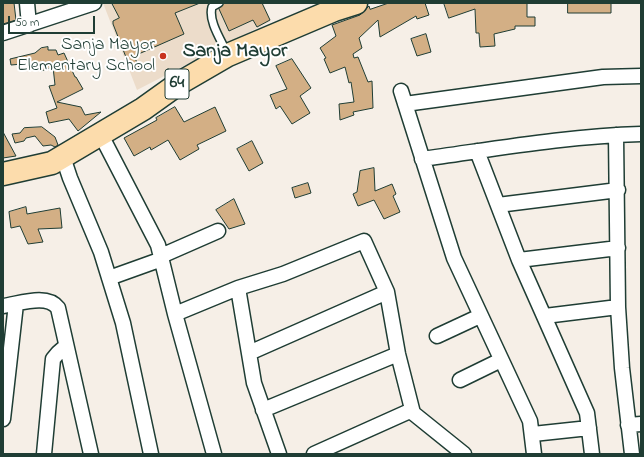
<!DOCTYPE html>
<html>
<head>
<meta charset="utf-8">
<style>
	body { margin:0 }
	#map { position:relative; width:644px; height:457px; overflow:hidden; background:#f6efe7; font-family:"Indie Flower",sans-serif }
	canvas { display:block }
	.frame { position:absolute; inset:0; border:4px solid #1f3d34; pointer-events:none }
	.scale { position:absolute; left:8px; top:16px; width:87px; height:18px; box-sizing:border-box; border:2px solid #1f3d34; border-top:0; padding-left:5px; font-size:12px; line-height:14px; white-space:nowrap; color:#1f3d34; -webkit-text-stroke:3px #fff; paint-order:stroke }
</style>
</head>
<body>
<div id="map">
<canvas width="644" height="457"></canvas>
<div class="frame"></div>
<div class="scale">50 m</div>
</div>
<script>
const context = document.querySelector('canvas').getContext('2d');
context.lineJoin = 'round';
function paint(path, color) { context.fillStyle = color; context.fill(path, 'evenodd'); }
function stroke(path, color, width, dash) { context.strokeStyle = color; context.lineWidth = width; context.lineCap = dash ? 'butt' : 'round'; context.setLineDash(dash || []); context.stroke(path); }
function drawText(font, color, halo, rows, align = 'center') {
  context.font = font + ' "Indie Flower",sans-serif'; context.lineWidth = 4; context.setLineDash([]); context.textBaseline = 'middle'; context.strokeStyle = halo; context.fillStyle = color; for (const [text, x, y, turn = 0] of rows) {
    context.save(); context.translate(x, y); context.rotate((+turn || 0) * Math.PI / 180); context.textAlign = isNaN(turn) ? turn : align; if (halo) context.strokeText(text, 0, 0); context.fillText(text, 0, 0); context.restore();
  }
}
const built = new Path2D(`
	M103,3h160l8,18 -134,69z`);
const building = new Path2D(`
	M3,3h11l2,17 -13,4z
	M112,3h88l-25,10 9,21 -50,22 5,11 -8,3 -18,-46v-3l6,-3z
	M224,3h38l8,17 -13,7 -4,-7 -24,11 -10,-22z
	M389,3h36l4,12 -12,4 -1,-3 -36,21 -2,-17 -19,18 3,10 -9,6 1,4 4,-1 10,25 4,-1 1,27 -20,4 1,3 -14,5 -1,-16 15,-2 -3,-20 -2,1 -4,-16 -15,6 -6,-14 2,-1 -6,-10 16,-12 -4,-11 28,-10 9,-9 1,3z
	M444,3h83v14h8v9h-20v3l-21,5 1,12 -15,1 -1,-14h-3l-1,-24 -26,9z
	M568,3h43v10h-43z
	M426,34l5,18 -14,4 -6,-17z
	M48,47v3h8l2,5 6,-2 11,24h1l7,12 -26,13 24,5 4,8 16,-3 -23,19 -9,-12 -20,4 -3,-11 11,-4 -8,-22 6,-1 -2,-18 -12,4 -7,-8 -23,2 -1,-6 25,-6 6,-5z
	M292,59l19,29 -11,8 10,17 -18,11 -12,-18 -4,3 -6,-14 17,-6 -11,-23z
	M175,107l9,15 31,-15 11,24 -29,14 2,4 -19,11 -12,-20 -17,10 -1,-3 -16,9 -10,-18 33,-18 -1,-2z
	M42,127l13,10 3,8 -3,2 -4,-2 -8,1 -8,-10 -9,2 -2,3 -9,2 -3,-9 8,-1 4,-5z
	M3,132l13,24 -13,2z
	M252,141l11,22 -14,8 -12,-22z
	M374,168l1,23 17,-7 4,10 -3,2 7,16 -16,7 -10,-19 -16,6 -5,-12 4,-2 3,-21z
	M308,183l3,10 -16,5 -3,-10z
	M234,199l11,25 -16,5 -13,-19z
	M26,207l1,7 33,-6 2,20 -24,1 5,13 -15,2 -8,-18 -9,2 -2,-16z`);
const service = new Path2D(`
	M219,3l-7,4c-4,14 9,33 15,46`);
const minor = new Path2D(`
	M27,3l2,22
	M3,33l91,-30
	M401,91l53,167 76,163 4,33
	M405,104l198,-27 38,-1
	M101,135l57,110 17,69 39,140
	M616,135l2,172 4,61 10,86
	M477,151l42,109 68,153 5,41
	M63,157l7,21 31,74 22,71 28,131
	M422,159c73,-10 146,-23 219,-25
	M498,205l120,-15
	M161,256l57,-25
	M519,260l99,-12
	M109,278l53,-19
	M238,288l45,-14 81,-33 23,51 11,62 15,59 51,41
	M3,306c16,-2 44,-13 55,2l33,146
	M175,314l63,-26 16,95 25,71
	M545,316l73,-9
	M437,336l43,-20
	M249,353l138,-61
	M460,380l41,-20
	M263,410l135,-56
	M3,419l13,-115
	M628,425l13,-1
	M533,434l56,-6
	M44,454l9,-95 5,-6 8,-7
	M314,454l98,-44`);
const primary = new Path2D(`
	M3,174l49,-11 91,-54 35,-25 50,-29 106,-45 22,-7`);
const markers = [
	[163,56,4,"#c8321e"]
];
const shields = [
	[177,84,24]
];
const shieldNames = [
	["64",177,84]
];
const poiNames = [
	["Sanja Mayor",155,46],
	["Elementary School",155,67]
];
const quarterNames = [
	["Sanja Mayor",235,53]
];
paint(built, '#ecdcca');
paint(building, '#d3af85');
stroke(building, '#1f3d34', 1);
stroke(service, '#1f3d34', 10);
stroke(minor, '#1f3d34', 17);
stroke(primary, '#1f3d34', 25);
stroke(service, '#fff', 7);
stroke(minor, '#fff', 14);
stroke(primary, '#fcdcac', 22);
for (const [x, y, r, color] of markers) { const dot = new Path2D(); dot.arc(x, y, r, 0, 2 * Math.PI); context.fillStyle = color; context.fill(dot); stroke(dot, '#fff', 1.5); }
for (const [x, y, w] of shields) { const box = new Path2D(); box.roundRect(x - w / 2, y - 15, w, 30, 3); context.fillStyle = '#fff'; context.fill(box); stroke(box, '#1f3d34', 1); }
drawText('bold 17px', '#1f3d34', null, shieldNames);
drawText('18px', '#1f3d34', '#fff', poiNames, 'right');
drawText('bold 20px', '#1f3d34', '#fff', quarterNames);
</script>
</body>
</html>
